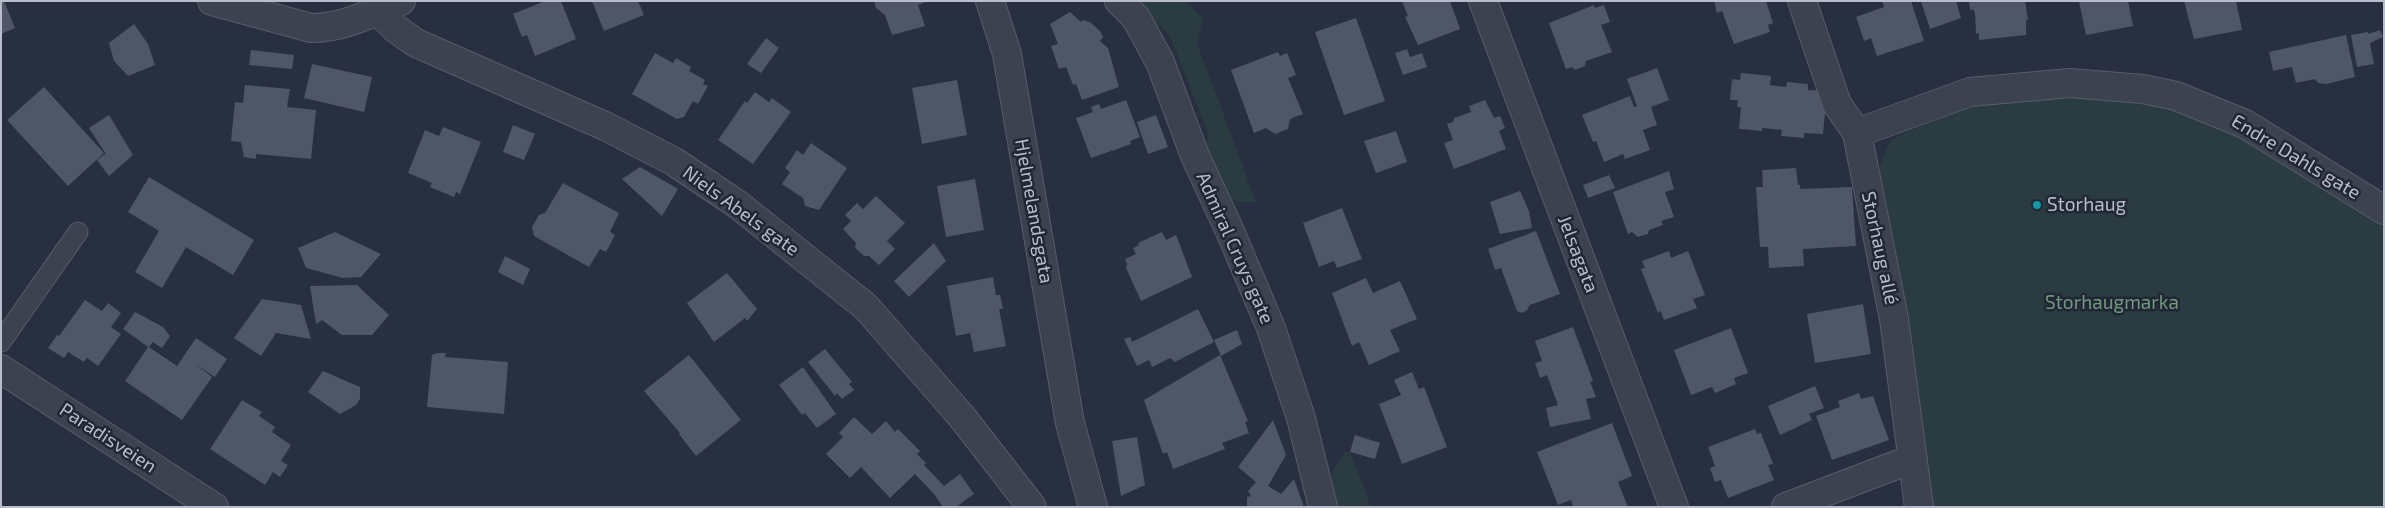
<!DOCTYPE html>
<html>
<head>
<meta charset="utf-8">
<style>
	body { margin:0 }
	#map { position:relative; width:2385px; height:508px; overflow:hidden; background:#282f40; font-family:"Exo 2",sans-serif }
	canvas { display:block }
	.frame { position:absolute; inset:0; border:2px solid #b9bdca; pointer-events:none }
</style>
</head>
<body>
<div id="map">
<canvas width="2385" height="508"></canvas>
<div class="frame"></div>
</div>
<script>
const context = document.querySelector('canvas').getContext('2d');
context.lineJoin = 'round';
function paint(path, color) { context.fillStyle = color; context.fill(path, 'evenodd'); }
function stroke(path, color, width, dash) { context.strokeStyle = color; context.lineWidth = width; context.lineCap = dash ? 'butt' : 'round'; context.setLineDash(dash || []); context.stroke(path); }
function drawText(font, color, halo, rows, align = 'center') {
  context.font = font + ' "Exo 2",sans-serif'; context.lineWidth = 5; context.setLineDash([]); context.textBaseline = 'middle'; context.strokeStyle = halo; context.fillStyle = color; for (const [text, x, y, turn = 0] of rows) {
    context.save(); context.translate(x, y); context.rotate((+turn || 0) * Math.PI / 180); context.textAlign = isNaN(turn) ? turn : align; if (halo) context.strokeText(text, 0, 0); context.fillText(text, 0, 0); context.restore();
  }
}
const green = new Path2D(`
	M1132,1h53l18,17 -6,25 59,159h-19l-10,-7 -23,-46 5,-13 -2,-5 -37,-95z
	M2107,98c21,3 45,3 64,9 78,24 147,72 213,118v282h-453l-55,-331 14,-35 16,-9 74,-28 72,-5z
	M1345,452h5l21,55h-42c0,-22 1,-38 16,-55z`);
const building = new Path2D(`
	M1,1h3l11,27 -14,6z
	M545,1h16l15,38 -41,17 -8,-21 -5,2 -9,-23z
	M592,1h46l6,14 -40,16z
	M874,1h54l-10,4 7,21 -33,9 -7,-20 -9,-7z
	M1402,1h48l10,28 -42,16 -13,-28 3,-1z
	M1714,1h52l7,22 -5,2 2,7 -36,12 -12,-33 -5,2z
	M1882,1h29l13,40 -47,15 -6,-18 -7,3 -8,-24 28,-10z
	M1921,1h35l5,17 -31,11z
	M1969,1h56l3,19h-2v15l-47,5v-7l-3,1 -1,-21 -2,-4 -3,1z
	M2079,1h49l5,25 -47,9z
	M2184,1h52l6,29 -48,9z
	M1594,5l1,3 9,-3 6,17 -9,3 11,27 -26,9 -1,5 -10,4 -3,-3 -6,2 -17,-46z
	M1070,12l11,10 2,-2 7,2 10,9 3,6 -3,4 8,7 11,39 -37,13 -6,-16 -3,1 -7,-18 -7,2 -8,-23 7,-2 -8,-20z
	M1356,18l29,83 -41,14 -29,-83z
	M134,24l14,20 7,21 -27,11 -14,-15 -5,-18z
	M2380,30l3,7 -13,6 4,21 -17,3 -6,-32 17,-3v2z
	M2346,35l9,42 -29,7 -8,-1 -3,-4 -19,4 -4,-16 -19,4 -4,-19z
	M766,38l13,10 -18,25 -14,-9z
	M1407,49l3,8 12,-4 5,14 -24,8 -8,-22z
	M251,50l43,5 -2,14 -43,-4z
	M1278,52l2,4 7,-3 9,22 -8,3 15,36 -13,5 -2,10 -13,5 -9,-6 -12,5 -23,-63z
	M655,53l18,10 3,-5 15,9 -2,4 16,9 -2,4 5,2 -10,18 -5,-3 -9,16 -7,2 -45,-25z
	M312,64l60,13 -8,35 -60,-14z
	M1657,68l12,32 -18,7 6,18 -14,5 7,20 -25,9 -2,-5 -19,8 -8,-21 -3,1 -11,-27 48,-19 4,11 3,-1 -10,-27z
	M1741,73l30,3 -1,9 16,2 1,-5 21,2v6l19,1 -4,43 -19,-1v5l-23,-2 1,-6 -20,-2v3l-23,-2 2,-22h-4l1,-7h-8l2,-21 8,1z
	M957,80l10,55 -45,9 -10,-56z
	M245,85l45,4 -3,18 29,3 -5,49 -55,-5v5l-12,-2 -3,-15 -10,-1 4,-39 8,1z
	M44,87l60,66 -36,33 -61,-66z
	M755,92l14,10 3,-4 19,14 -38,52 -35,-24 27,-39 2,2z
	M1126,100l14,37 -10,4 1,3 -19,7 -2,-2 1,2 -20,7 -15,-40 17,-6 -2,-5 8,-3 2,5z
	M1485,100l9,18 6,-2 5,12 -6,3 7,18 -52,20 -10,-26 9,-3 -6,-16 6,-2 1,-4 17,-6 -2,-6z
	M109,115l24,40 -24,21 -12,-16 8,-6 2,2 -18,-28z
	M1156,115l12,32 -20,7 -11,-32z
	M513,125l22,9 -11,26 -21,-8z
	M443,127l38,15 -21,52 -4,-2 -2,5 -24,-10 2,-4 -24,-10 17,-43 14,6z
	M1396,131l11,31 -31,11 -12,-32z
	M811,143l36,25 -28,42 -14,-4 -2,-8 -21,-14 8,-12 -5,-4 12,-18 6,5z
	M640,167l38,22 -16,27 -40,-37z
	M1796,168l2,17h2v4l52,-2 4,59 -53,3 1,17 -35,2 -1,-21h-8l-4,-60h7l-1,-17z
	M1669,171l5,18 -9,3 9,25 -13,4 2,4 -14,5 -1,4 -10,3 -6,-5 -4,2 -15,-42z
	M1609,175l6,13 -27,10 -5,-13z
	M149,177l105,63 -21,35 -47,-28 -24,41 -27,-16 24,-41 -31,-19z
	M975,179l9,51 -38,7 -9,-51z
	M563,183l56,30 -9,19 5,3 -9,17 -6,-3 -11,18 -55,-31 -2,-9 7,-12 6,-2z
	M1520,191l9,20 3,17 -32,6 -10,-32z
	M876,196l29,27 -18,18 8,8 -16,16 -10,-9h-5l-9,-8 1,-5 -13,-14 8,-8 -6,-6 12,-12 6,6z
	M1342,208l20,51 -25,9 -3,-7 -15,6 -16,-44z
	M1536,231l24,63 -30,11 -3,5 -5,3 -5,-2 -16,-43 -6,2 -7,-21z
	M335,232l46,22 -20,23 -18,1 -37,-10 -8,-20z
	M1162,232l4,8 10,-5 16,42 -51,24 -15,-33 1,-4 -2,-5 11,-5 -3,-6 6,-3 -1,-2z
	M934,243l12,18 -37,36 -15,-16z
	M1669,251l2,7 17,-7 17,44 -12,4 4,9 -33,12 -3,-9 -3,2 -17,-44 4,-1 -3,-7z
	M505,256l25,13 -7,16 -25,-13z
	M727,273l30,36 -10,12 -2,-3 -31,24 -27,-39z
	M993,277l3,18h4l3,14h-4l7,37 -32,6 -4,-19 -14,3 -9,-50z
	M1366,278l7,15 27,-12 17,38 -27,11 10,21 -31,14 -10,-23 -7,4 -20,-53z
	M357,285l32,30 -17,20h-30l-20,-15 -6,4 -6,-38z
	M262,299l39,6 10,34 -35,-6 -15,23 -27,-18z
	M85,300l17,11 6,-8 13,10 -10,14 10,7 -23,32 -11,-8 -3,4 -16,-10 -4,6 -16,-10 9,-13 2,1z
	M1863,304l8,50 -56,9 -8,-49z
	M1198,309l16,33 -39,20 -5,-4 -18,9 -3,-7 -12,6 -13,-27 6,-2 2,5z
	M135,312l28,15 7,9 -8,12 -9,-6 -4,5 28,19 19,-28 31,21 -12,18 -20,-13 17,13 -30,43 -57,-39 23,-34 -25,-18z
	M1573,327l20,54 -3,1 6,15 -10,2 5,20 -41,8 -4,-19 12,-3 -11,-30 -7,3 -5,-15 7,-2 -7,-20z
	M1731,328l17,45 -14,5 2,6 -21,9 -3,-6 -21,8 -17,-45z
	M1237,330l5,14 -21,12 -7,-16z
	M825,349l27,33 -3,2 5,6 -12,9 -5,-6 -2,3 -27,-34z
	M437,353h9l-1,4 63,5 -4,52 -77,-7 5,-52z
	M689,355l52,65 -45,36 -17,-22 1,-1 -36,-42z
	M1220,355l28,66 -3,1 4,11 -27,10 3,6 -52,20 -6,-17 -4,2 -19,-54z
	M803,367l33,47 -19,14 -12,-15 -3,2 -23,-30z
	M323,371l37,16v12l-4,6 -16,9 -32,-22z
	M1412,372l7,17 5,-2 23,60 -45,17 -23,-60 22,-9 -7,-15z
	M1815,386l9,22 -15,6 3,6 -32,15 -12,-29z
	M1859,393l2,6 12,-3 16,44 -57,20 -16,-44 24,-9 -2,-6z
	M242,400l20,12 -3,4 16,11 -3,5 19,13 -10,16 7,4 -8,12 -7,-5 -8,13 -55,-36z
	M854,417l18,17 14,-13 9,11 3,-3 22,22 -3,3 9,9 -2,2 20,21 16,-12 14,20 -18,13h-13l-9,-13 -19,-20 -25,24 -29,-31 -11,11 -24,-24 17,-17 -4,-4z
	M1273,420l13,35 -18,31 13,8 13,-15 10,28h-57v-10l4,-1 -3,-5 8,-9 -18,-15z
	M1612,423l20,53 -14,6 10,25h-55l-2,-7 -13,5 -21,-53z
	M1755,429l2,5 4,-1 12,31 -5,1 6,15 -46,18 -7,-18 -6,2 -5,-14 5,-2 -7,-19z
	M1355,435l25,8 -5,16 -25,-7z
	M1137,437l8,48 -24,11 -9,-55z`);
const service = new Path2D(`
	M1,342l77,-110`);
const minor = new Path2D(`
	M1119,1l17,17 24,44 35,94 34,73 42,99 30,90 22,89
	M1483,1l191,506
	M1802,1l35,103 20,29 37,186 25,188
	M378,11l18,18 20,14 189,83 68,35 64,43 129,103 96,110 70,90
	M1857,133l113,-41 100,-9 73,6 33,7 69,28 139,86
	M1786,507l126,-48`);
const tertiary = new Path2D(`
	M212,1l99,27c32,0 61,-15 90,-27
	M990,1l17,53 63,369 23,84
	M1,369l213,138`);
const markers = [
	[2037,205,5,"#0f9aa8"]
];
const streetNames = [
	["Endre Dahls gate",2296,157,31],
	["Niels Abels gate",741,211,36],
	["Hjelmelandsgata",1034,211,80],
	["Admiral Cruys gate",1235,248,66],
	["Storhaug allé",1880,248,78],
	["Jelsagata",1578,254,69],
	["Paradisveien",108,438,33]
];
const poiNames = [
	["Storhaug",2047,205]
];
const parkNames = [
	["Storhaugmarka",2112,303]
];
paint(green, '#2a3b41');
paint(building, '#4e5668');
stroke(service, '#575d6a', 21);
stroke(minor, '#575d6a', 30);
stroke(tertiary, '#575d6a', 30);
stroke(service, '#3c4250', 19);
stroke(minor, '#3c4250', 28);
stroke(tertiary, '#3c4250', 28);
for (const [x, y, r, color] of markers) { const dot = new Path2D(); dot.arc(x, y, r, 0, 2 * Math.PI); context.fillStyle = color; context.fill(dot); stroke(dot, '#212735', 2); }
drawText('19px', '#b9bdca', '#212735', streetNames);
drawText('19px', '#b9bdca', '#212735', poiNames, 'left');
drawText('19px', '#71997f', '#212735', parkNames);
</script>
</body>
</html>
